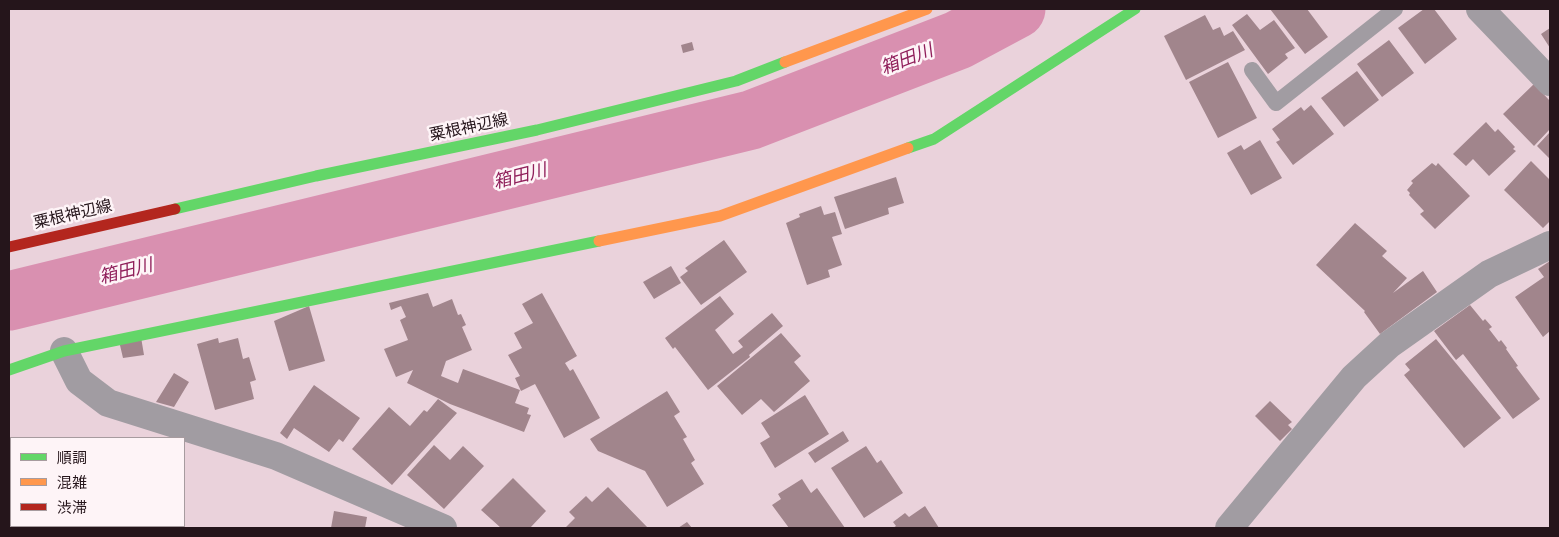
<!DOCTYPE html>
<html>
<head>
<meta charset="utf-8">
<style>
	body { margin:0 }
	#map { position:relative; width:1559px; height:537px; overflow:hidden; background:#ead2db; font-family:"Space Grotesk","Noto Sans JP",sans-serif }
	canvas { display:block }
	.frame { position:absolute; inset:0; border:10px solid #25151b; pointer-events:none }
	.legend { position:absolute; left:10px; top:437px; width:175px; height:90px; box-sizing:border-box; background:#fef4f7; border:1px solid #a79b9f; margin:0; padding:6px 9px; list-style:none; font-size:15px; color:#25151b }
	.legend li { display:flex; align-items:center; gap:10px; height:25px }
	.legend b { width:25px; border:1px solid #a79b9f }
</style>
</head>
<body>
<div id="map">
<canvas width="1559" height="537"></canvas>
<div class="frame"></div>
<ul class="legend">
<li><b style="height:6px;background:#63d668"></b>順調</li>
<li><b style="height:6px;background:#ff974d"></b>混雑</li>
<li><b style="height:6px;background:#b3261e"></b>渋滞</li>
</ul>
</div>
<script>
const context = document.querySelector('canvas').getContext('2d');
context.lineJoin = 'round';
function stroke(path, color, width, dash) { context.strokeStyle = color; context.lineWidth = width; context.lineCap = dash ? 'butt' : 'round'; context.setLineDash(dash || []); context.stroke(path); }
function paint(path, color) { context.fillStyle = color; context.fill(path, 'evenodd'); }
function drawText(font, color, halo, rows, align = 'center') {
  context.font = font + ' "Space Grotesk","Noto Sans JP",sans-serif'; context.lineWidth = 5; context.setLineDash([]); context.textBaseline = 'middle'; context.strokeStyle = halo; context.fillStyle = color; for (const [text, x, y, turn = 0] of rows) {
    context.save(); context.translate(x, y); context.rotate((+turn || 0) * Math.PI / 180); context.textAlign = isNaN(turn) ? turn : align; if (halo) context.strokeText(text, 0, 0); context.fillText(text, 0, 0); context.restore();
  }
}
const river = new Path2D(`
	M9,301l742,-181 207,-80 58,-31`);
const building = new Path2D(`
	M1270,9h37l21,28 -23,17z
	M1424,9h10l23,30 -32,25 -27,-36z
	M1247,14l13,16 14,-10 21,28 -10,6 3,4 -20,16 -36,-49z
	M1205,15l8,15 7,-3 4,9 9,-5 12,19 -59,30 -22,-44z
	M1550,28v20l-9,-14z
	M1389,40l25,33 -32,24 -25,-33z
	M692,42l2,8 -11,3 -2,-8z
	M1228,62l29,56 -39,20 -29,-56z
	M1357,71l22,29 -35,27 -23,-29z
	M1534,84l16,17v28l-16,17 -31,-32z
	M1311,105l23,29 -41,31 -17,-23 4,-2 -8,-11 29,-22 3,4z
	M1486,122l9,10 3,-3 17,18 -2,2 3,2 -27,25 -16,-17 -7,7 -13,-12z
	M1550,132v27l-13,-13z
	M1260,140l22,38 -31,17 -24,-42 14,-8 3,5z
	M1531,161l19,19v41l-7,7 -39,-38z
	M1432,163l4,3 2,-3 32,33 -35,33 -15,-15 4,-3 -15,-16 1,-2 -3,-3 6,-7 -2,-2z
	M896,177l8,26 -16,5 1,6 -44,15 -11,-32z
	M821,206l3,9 11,-3 7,22 -10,3 10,28 -14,5 2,7 -23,8 -21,-62 14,-6 -1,-3z
	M1355,223l32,28 -5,5 25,22 -14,15 30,-22 14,21 -57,42 -16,-22 1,-1 -49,-46z
	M724,240l23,32 -46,33 -21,-28 8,-6 -3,-3z
	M1550,261v70l-7,6 -28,-40 29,-20 -6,-8z
	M671,266l10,17 -27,16 -11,-17z
	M428,293l5,14 19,-8 6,16 3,-1 5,11 -4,2 10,23 -26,11 -5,15 17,7 5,-14 57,21 -5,13 14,5 -2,6 4,1 -7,17 -74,-28 -43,-21 6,-13 -17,7 -12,-28 24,-9 -8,-20 6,-3 -5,-11 -10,4 -2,-7z
	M542,293l35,63 -12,7 5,8 3,-2 27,49 -36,20 -29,-54 -14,7 -6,-13 5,-2 -12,-21 14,-7 -8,-15 19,-10 -11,-19z
	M720,296l14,18 -19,16 18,24 10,-7 -5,-6 34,-28 11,13 -34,29 1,2 -42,33 -33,-43 -2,2 -8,-11z
	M1470,305l13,16 2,-2 7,8 -3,2 10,13 2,-2 6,8 -1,1 12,17 -2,1 24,32 -27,20 -50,-65 -7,6 -22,-29z
	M309,306l16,55 -36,10 -15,-50z
	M781,333l20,23 -7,6 16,19 -36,31 -13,-13 -19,16 -25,-29z
	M141,337l3,18 -21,3 -4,-17z
	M218,338l1,5 19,-5 5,21 6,-2 7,23 -6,2 4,17 -39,11 -18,-66z
	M1436,339l65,79 -37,30 -60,-73 6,-5 -5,-6z
	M174,373l15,9 -15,25 -18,-5z
	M314,385l46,33 -17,24 -4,-3 -10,13 -35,-24 -7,11 -7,-6z
	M667,391l13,21 -6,4 13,21 -4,2 12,21 -4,3 13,21 -37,23 -22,-36 -47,-20 -8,-12z
	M805,395l24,39 -54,34 -15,-25 10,-6 -9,-14z
	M438,399l19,14 -65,72 -40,-36 37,-42 21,19 14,-16 3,2z
	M1270,401l22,21 -4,3 4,4 -12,12 -25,-25z
	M843,431l6,10 -34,22 -7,-10z
	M434,445l16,15 13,-14 21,20 -40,43 -37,-34z
	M866,446l11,17 4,-3 22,33 -39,25 -33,-50z
	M513,478l33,33 -16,17h-29l-20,-18z
	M802,479l9,14 6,-5 28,40h-56l-17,-23 9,-6 -3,-5z
	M608,487l40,41h-83l10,-10 -6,-6 17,-16 6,6z
	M925,506l14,22h-46l3,-2 -3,-4 12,-9 4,4z
	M334,511l33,6 -2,11h-34z
	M687,522l5,6h-14z`);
const path = new Path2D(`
	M149,528v-2`);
const lane = new Path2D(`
	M1252,70l24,33 119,-94`);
const street = new Path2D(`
	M1480,9l70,73
	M64,351l15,30 29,22 168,53 167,72
	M1229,528l125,-151 36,-33 99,-70 61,-29`);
const fast = new Path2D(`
	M908,148l26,-9 201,-130
	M175,209l141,-33 221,-46 199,-49 49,-19
	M9,370l55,-19 535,-110`);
const slow = new Path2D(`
	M785,62l142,-53
	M599,241l121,-25 188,-68`);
const jam = new Path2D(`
	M9,247l166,-38`);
const streetNames = [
	["粟根神辺線",469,128,-12],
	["粟根神辺線",73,215,-13]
];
const waterNames = [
	["箱田川",907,60,-21],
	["箱田川",520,177,-14],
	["箱田川",126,272,-14]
];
stroke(river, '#d990b0', 59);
paint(building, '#a1858c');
stroke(path, '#a69da4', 3, [1, 4]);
stroke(lane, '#a19ca2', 16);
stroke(street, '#a19ca2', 28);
stroke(fast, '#63d668', 11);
stroke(slow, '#ff974d', 11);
stroke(jam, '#b3261e', 11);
drawText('16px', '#25151b', '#fef4f7', streetNames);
drawText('italic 18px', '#90205b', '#fef4f7', waterNames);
</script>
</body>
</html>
